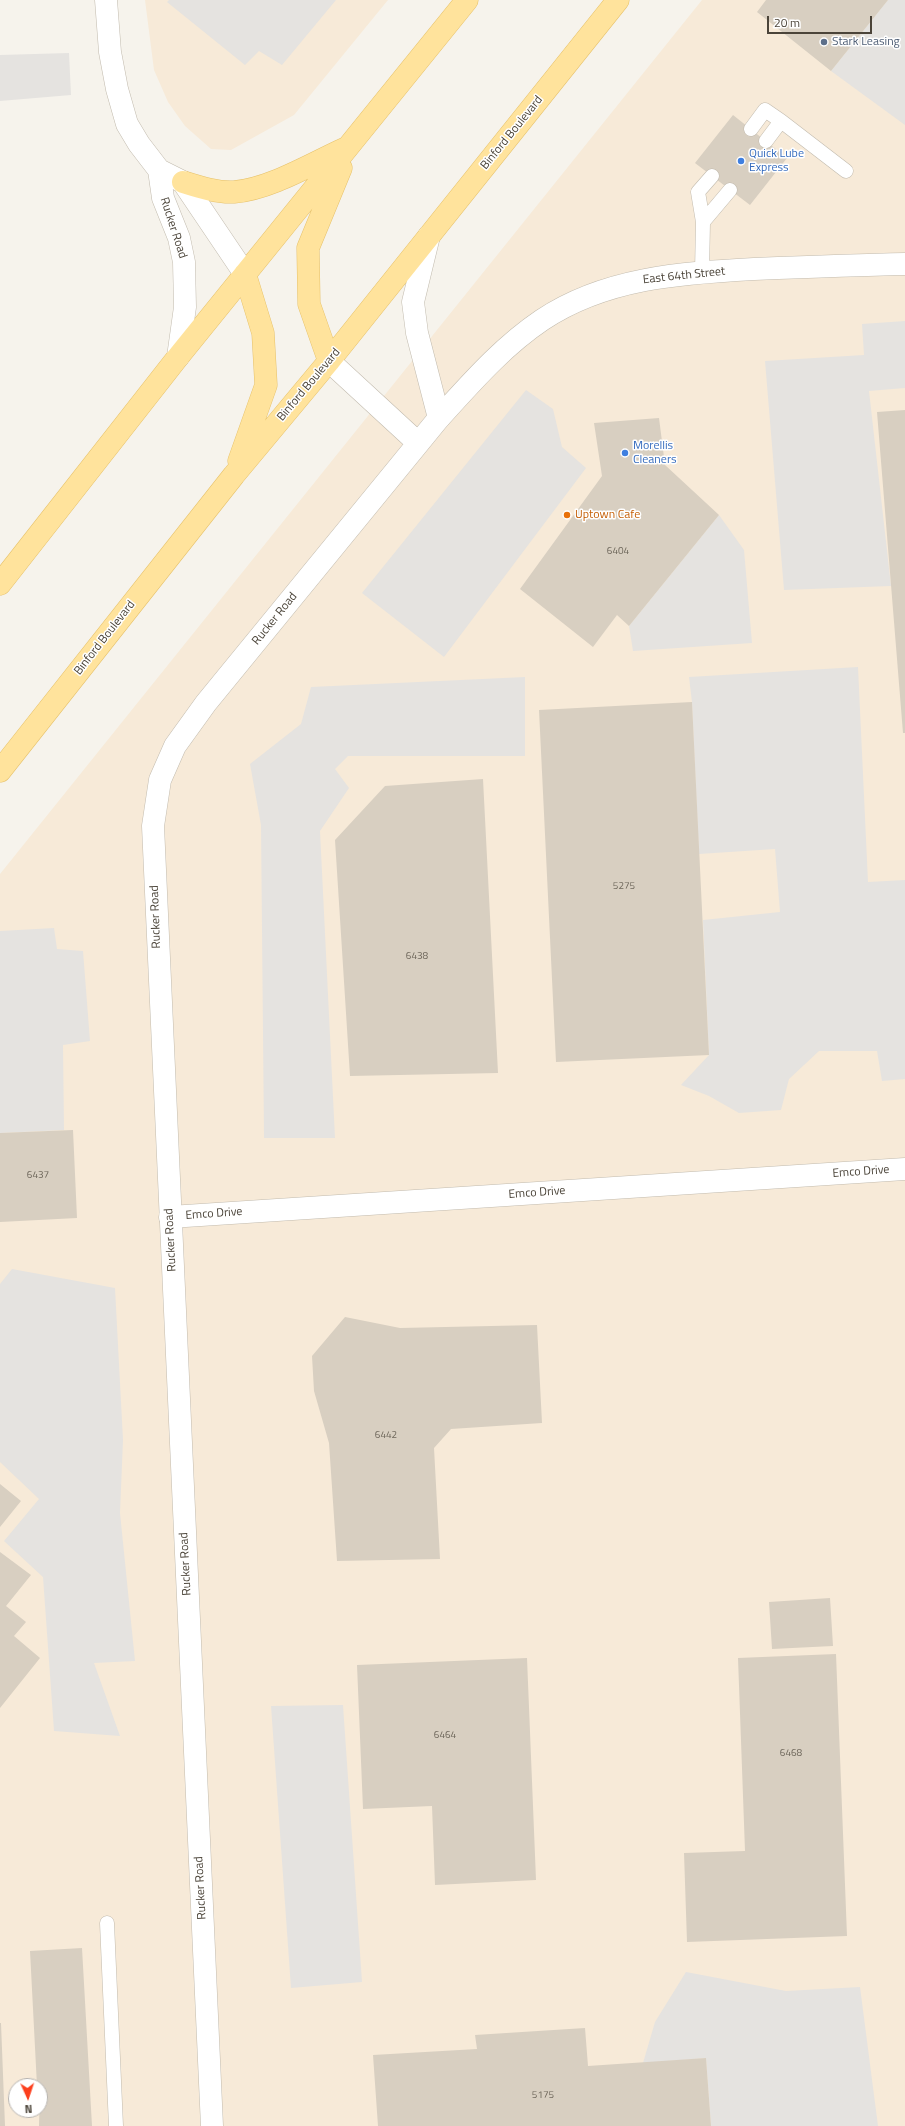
<!DOCTYPE html>
<html>
<head>
<meta charset="utf-8">
<style>
	body { margin:0 }
	#map { position:relative; width:905px; height:2126px; overflow:hidden; background:#f6f3ec; font-family:"Titillium Web",sans-serif }
	canvas { display:block }
	.north { position:absolute; left:8px; top:2078px; width:40px; height:40px; box-sizing:border-box; background:#fff; border:1px solid #b7b4b0; border-radius:50%; rotate:177deg; font-size:11px; font-weight:700; line-height:16px; text-align:center; color:#4b4439 }
	.north::after { content:''; display:block; margin:auto; width:14px; height:18px; background:#fc3f1d; clip-path:polygon(50% 0,100% 100%,50% 72%,0 100%) }
	.scale { position:absolute; left:767px; top:16px; width:105px; height:18px; box-sizing:border-box; border:2px solid #4b4439; border-top:0; padding-left:5px; font-size:12px; line-height:14px; white-space:nowrap; color:#4b4439; -webkit-text-stroke:3px #fff; paint-order:stroke }
</style>
</head>
<body>
<div id="map">
<canvas width="905" height="2126"></canvas>
<div class="north">N</div>
<div class="scale">20 m</div>
</div>
<script>
const context = document.querySelector('canvas').getContext('2d');
context.lineJoin = 'round';
function paint(path, color) { context.fillStyle = color; context.fill(path, 'evenodd'); }
function stroke(path, color, width, dash) { context.strokeStyle = color; context.lineWidth = width; context.lineCap = dash ? 'butt' : 'round'; context.setLineDash(dash || []); context.stroke(path); }
function drawText(font, color, halo, rows, align = 'center') {
  context.font = font + ' "Titillium Web",sans-serif'; context.lineWidth = 3; context.setLineDash([]); context.textBaseline = 'middle'; context.strokeStyle = halo; context.fillStyle = color; for (const [text, x, y, turn = 0] of rows) {
    context.save(); context.translate(x, y); context.rotate((+turn || 0) * Math.PI / 180); context.textAlign = isNaN(turn) ? turn : align; if (halo) context.strokeText(text, 0, 0); context.fillText(text, 0, 0); context.restore();
  }
}
const commercial = new Path2D(`
	M145,0h243l-94,115 -63,35 -20,-1 -26,-23 -17,-24 -14,-32z
	M702,0h203v2126h-905v-1252zM16,2086h24v24h-24z`);
const parking = new Path2D(`
	M169,0h167l-54,65 -23,-14 -14,14 -78,-63z
	M888,0h17v125l-74,-54z
	M69,53l2,42 -71,6v-46z
	M905,321v67l-36,3 22,195 -107,4 -19,-229 99,-6 -2,-31z
	M526,390l27,19 9,38 24,21 -142,189 -82,-64z
	M719,515l25,35 8,93 -119,8 -4,-25z
	M858,667l10,215 37,-2v199l-23,2 -5,-30h-58l-30,28 -8,31 -42,3 -30,-17 -28,-11 28,-30 -6,-135 77,-8 -5,-63 -76,5 -7,-152 -3,-25z
	M525,677v79h-177l-13,13 14,19 -29,43 15,307h-71l-3,-313 -11,-61 51,-40 10,-37z
	M54,928l3,21 26,2 7,90 -27,4 1,85 -64,3v-202z
	M12,1269l103,19 8,152 -3,73 15,148 -41,2 26,73 -66,-5 -11,-154 -39,-36 35,-42 -39,-37v-178z
	M343,1705l19,277 -71,6 -20,-282z
	M686,1972l100,19 74,-4 18,139h-167l-5,-68 -63,5 12,-41z`);
const building = new Path2D(`
	M766,0h122l-57,71 -74,-59z
	M733,115l54,43 -37,47 -55,-42z
	M905,410v323h-2l-26,-321z
	M659,418l6,47 54,50 -90,111 -12,-11 -24,32 -73,-58 82,-113 -8,-53z
	M692,702l17,353 -153,7 -17,-352z
	M483,779l15,294 -148,3 -15,-236 50,-54z
	M73,1130l4,88 -77,4v-89z
	M345,1317l55,11 137,-3 5,98 -91,6 -17,19 6,111 -103,2 -8,-118 -15,-52 -2,-35z
	M0,1484l21,17 -21,26z
	M0,1552l31,23 -25,31 20,16 -12,14 26,22 -40,50z
	M830,1598l3,48 -61,3 -3,-47z
	M836,1654l11,282 -160,6 -3,-89 61,-2 -7,-193z
	M527,1658l9,222 -101,5 -3,-79 -69,3 -6,-144z
	M82,1948l10,178h-53l1,-40h-3l-7,-135z
	M0,2023h1l4,103h-5z
	M585,2028l3,38 118,-8 5,68h-333l-5,-71 104,-6 -2,-14z`);
const service = new Path2D(`
	M751,129l14,-19 16,11
	M766,141l15,-20 65,50
	M703,222l27,-32
	M702,272l1,-50 -5,-30 14,-16
	M107,1923l9,203`);
const minor = new Path2D(`
	M439,418c32,-35 63,-71 103,-98 63,-42 138,-47 212,-51 50,-2 101,-4 151,-5
	M170,1217l735,-48`);
const tertiary = new Path2D(`
	M106,0l4,52 7,37 10,35 12,20 20,26 24,12 62,92
	M159,170l4,28 16,40 5,24 1,45 -7,50
	M329,361l89,82
	M212,2126l-59,-1300 7,-46 15,-34 31,-43 233,-285 -22,-85 -4,-31 16,-66`);
const primary = new Path2D(`
	M183,182c16,5 34,11 51,10 36,-3 77,-28 110,-43
	M329,361l-20,-57 -1,-56 33,-80
	M239,461l27,-76 -3,-52 -18,-59
	M0,584l178,-227 289,-357
	M0,771l234,-296 95,-114 289,-361`);
const markers = [
	[824,42,4,"#5c6f8a"],
	[741,161,4,"#3f7fe0"],
	[625,453,4,"#3f7fe0"],
	[567,515,4,"#e8710a"]
];
const numberNames = [
	["6404",618,552],
	["5275",624,887],
	["6438",417,957],
	["6437",38,1176],
	["6442",386,1436],
	["6464",445,1736],
	["6468",791,1754],
	["5175",543,2096]
];
const serviceNames = [
	["Stark Leasing",832,42]
];
const streetNames = [
	["Binford Boulevard",512,133,-51],
	["Rucker Road",173,228,72],
	["East 64th Street",684,276,-6],
	["Binford Boulevard",309,385,-50],
	["Rucker Road",275,619,-51],
	["Binford Boulevard",105,638,-52],
	["Rucker Road",156,917,-92],
	["Emco Drive",861,1172,-4],
	["Emco Drive",537,1193,-4],
	["Emco Drive",214,1214,-4],
	["Rucker Road",171,1240,-93],
	["Rucker Road",186,1564,-93],
	["Rucker Road",201,1888,-93]
];
const shopNames = [
	["Quick Lube",749,154],
	["Express",749,168],
	["Morellis",633,446],
	["Cleaners",633,460]
];
const foodNames = [
	["Uptown Cafe",575,515]
];
paint(commercial, '#f7ead8');
paint(parking, '#e5e3e0');
paint(building, '#d8cfc1');
stroke(service, '#c2bbae', 15);
stroke(minor, '#c2bbae', 23);
stroke(tertiary, '#c2bbae', 23);
stroke(primary, '#e6c16a', 23);
stroke(service, '#fff', 14);
stroke(minor, '#fff', 22);
stroke(tertiary, '#fff', 22);
stroke(primary, '#ffe39c', 22);
for (const [x, y, r, color] of markers) { const dot = new Path2D(); dot.arc(x, y, r, 0, 2 * Math.PI); context.fillStyle = color; context.fill(dot); stroke(dot, '#fff', 1.5); }
drawText('10px', '#6e675b', null, numberNames);
drawText('12px', '#4e5e75', '#fff', serviceNames, 'left');
drawText('12px', '#4b4439', '#fff', streetNames);
drawText('12px', '#366cbe', '#fff', shopNames, 'left');
drawText('12px', '#c56008', '#fff', foodNames, 'left');
</script>
</body>
</html>
